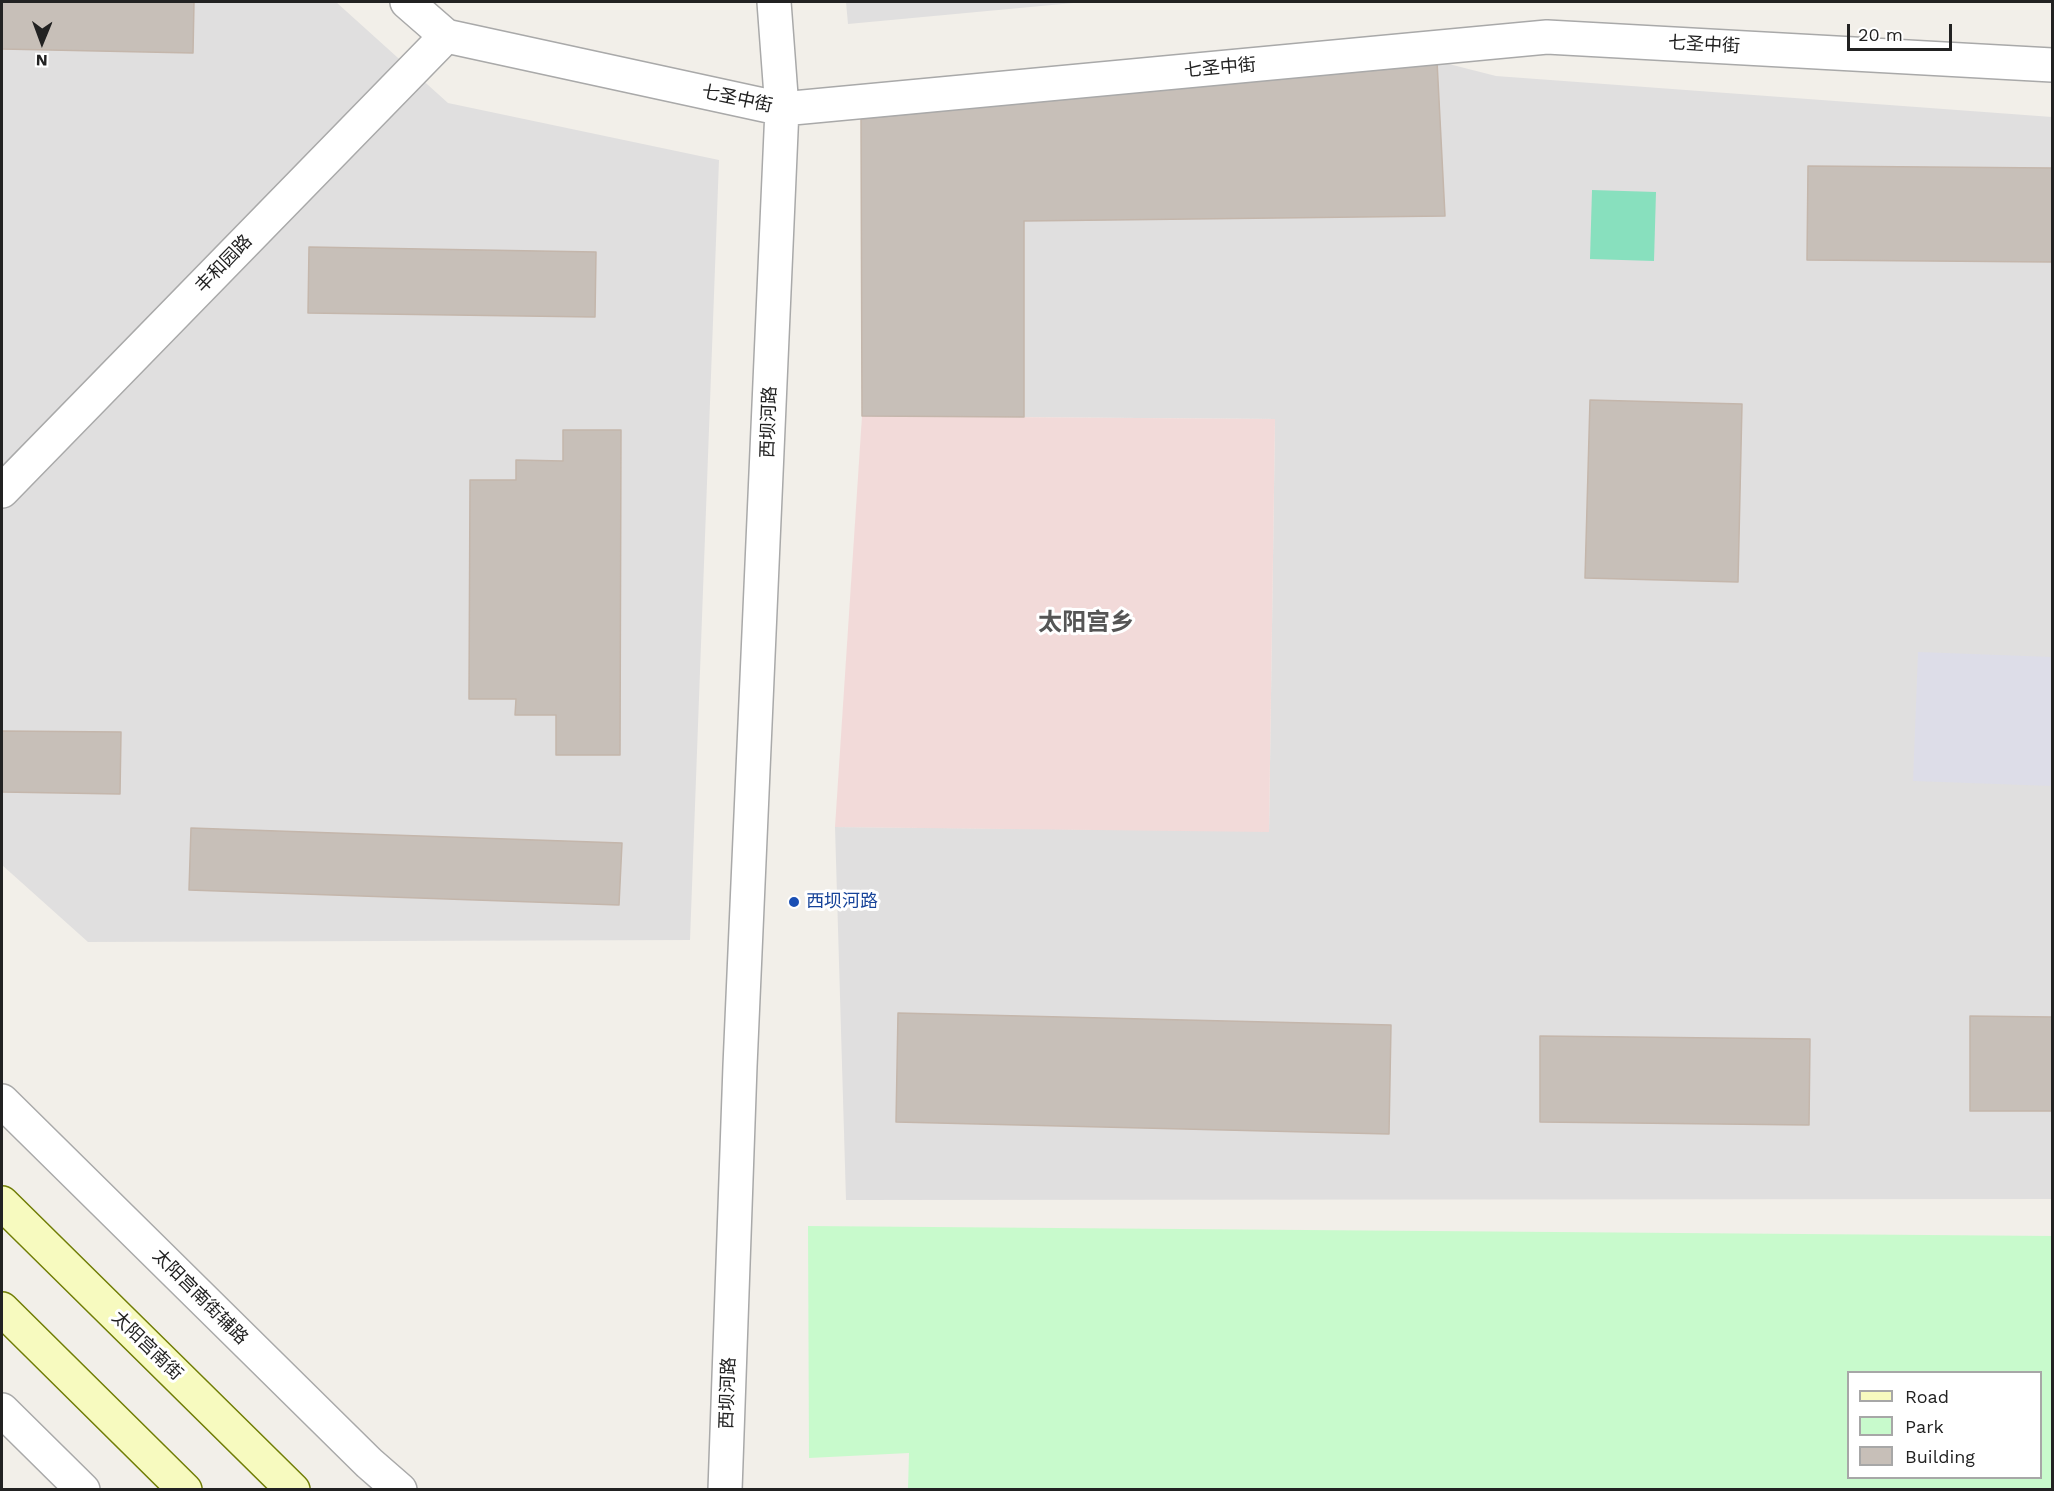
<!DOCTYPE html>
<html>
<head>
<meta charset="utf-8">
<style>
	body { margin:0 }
	#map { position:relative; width:2054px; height:1491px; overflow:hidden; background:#f2efe9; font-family:"Work Sans",sans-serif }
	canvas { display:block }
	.frame { position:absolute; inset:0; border:3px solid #222; pointer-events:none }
	.legend { position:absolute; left:1847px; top:1371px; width:195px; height:108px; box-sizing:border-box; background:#fff; border:2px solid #a7a7a7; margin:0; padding:8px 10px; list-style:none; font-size:18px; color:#222 }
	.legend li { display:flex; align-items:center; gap:12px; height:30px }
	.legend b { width:30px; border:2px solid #a7a7a7 }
	.north { position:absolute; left:12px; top:12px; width:60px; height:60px; -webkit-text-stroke:4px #fff; paint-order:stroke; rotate:181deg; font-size:16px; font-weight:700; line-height:24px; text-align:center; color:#222 }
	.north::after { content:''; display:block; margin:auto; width:21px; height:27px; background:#222; clip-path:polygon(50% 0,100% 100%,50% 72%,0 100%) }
	.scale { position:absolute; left:1847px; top:24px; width:105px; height:27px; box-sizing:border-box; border:3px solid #222; border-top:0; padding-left:8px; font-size:18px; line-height:21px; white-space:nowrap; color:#222; -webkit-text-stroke:4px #fff; paint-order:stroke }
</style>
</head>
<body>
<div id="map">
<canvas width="2054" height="1491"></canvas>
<div class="frame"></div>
<ul class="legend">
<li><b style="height:8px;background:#f7fabf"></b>Road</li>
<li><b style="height:16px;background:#c8facc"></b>Park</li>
<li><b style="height:16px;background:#c7bfb8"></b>Building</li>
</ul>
<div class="north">N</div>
<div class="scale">20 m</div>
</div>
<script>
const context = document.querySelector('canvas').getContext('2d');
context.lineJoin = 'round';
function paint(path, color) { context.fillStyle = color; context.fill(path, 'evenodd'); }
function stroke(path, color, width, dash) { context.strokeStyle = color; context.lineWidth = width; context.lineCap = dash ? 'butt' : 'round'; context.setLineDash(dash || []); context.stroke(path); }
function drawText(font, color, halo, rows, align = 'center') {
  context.font = font + ' "Work Sans","Noto Sans SC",sans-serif'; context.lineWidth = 6; context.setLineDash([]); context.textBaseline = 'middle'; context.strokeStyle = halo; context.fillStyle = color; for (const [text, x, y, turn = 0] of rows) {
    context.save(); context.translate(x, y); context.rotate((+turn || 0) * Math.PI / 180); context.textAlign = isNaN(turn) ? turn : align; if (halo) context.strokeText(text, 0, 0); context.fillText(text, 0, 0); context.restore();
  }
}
const residential = new Path2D(`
	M2,2h334l112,101 271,57 -29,780 -602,2 -86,-77z
	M846,2h238l-236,22z
	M1437,61l59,15 556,41v1082l-1206,1 -11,-373 434,4 6,-412 -413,-3 -1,-297z`);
const commercial = new Path2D(`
	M862,416l413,3 -6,413 -434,-5z`);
const park = new Path2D(`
	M808,1226l1244,10v253h-1144l1,-36 -100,5zM1848,1372h192v106h-192z`);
const pitch = new Path2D(`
	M1592,190l64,2 -2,69 -64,-2z`);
const plaza = new Path2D(`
	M1918,652l134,5v129l-139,-5z`);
const building = new Path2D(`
	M2,2h192l-1,51 -191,-4z
	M1437,61l8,155 -421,5v196l-162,-1 -1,-297z
	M1808,166l244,2v94l-245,-2z
	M309,247l287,5 -1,65 -287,-4z
	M1590,400l152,4 -4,178 -153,-4z
	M563,430h58l-1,325h-64v-40h-41l1,-16h-47l1,-219h46v-20l47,1z
	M2,731l119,1 -1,62 -118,-2z
	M191,828l431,15 -3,62 -430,-15z
	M898,1013l493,12 -2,109 -493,-12z
	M1970,1016l82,1v94h-82z
	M1540,1036l270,3 -1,86 -269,-3z`);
const minor = new Path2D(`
	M2,491l444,-455`);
const tertiary = new Path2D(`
	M407,2l39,34 336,73 765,-72 505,28
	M2,1101l367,362 31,27
	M2,1410l81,80
	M725,1490l15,-424 42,-957 -8,-107`);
const secondary = new Path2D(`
	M2,1203l291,287
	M2,1309l183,181`);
const markers = [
	[794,902,6,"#1a4fb4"]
];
const streetNames = [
	["七圣中街",1704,45,3],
	["七圣中街",1220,68,-5],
	["七圣中街",737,99,12],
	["丰和园路",224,264,-46],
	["西坝河路",769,422,-88],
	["太阳宫南街辅路",200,1297,45],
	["太阳宫南街",147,1346,44],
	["西坝河路",728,1393,-88]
];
const transitNames = [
	["西坝河路",806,902]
];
const districtNames = [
	["太阳宫乡",1086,623]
];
paint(residential, '#e0dfdf');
paint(commercial, '#f2dad9');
paint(park, '#c8facc');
paint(pitch, '#88e0be');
paint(plaza, '#dddde8');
paint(building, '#c7bfb8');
stroke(building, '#c4b6ab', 1.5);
stroke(minor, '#a9a9a9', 36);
stroke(tertiary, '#a9a9a9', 36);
stroke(secondary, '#707d05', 36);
stroke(minor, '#fff', 33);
stroke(tertiary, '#fff', 33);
stroke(secondary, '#f7fabf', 33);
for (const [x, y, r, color] of markers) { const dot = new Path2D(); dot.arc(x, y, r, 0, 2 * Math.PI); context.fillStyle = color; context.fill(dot); stroke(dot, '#fff', 2); }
drawText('18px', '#222', '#fff', streetNames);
drawText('18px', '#164399', '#fff', transitNames, 'left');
drawText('bold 24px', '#555', '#fff', districtNames);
</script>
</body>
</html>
